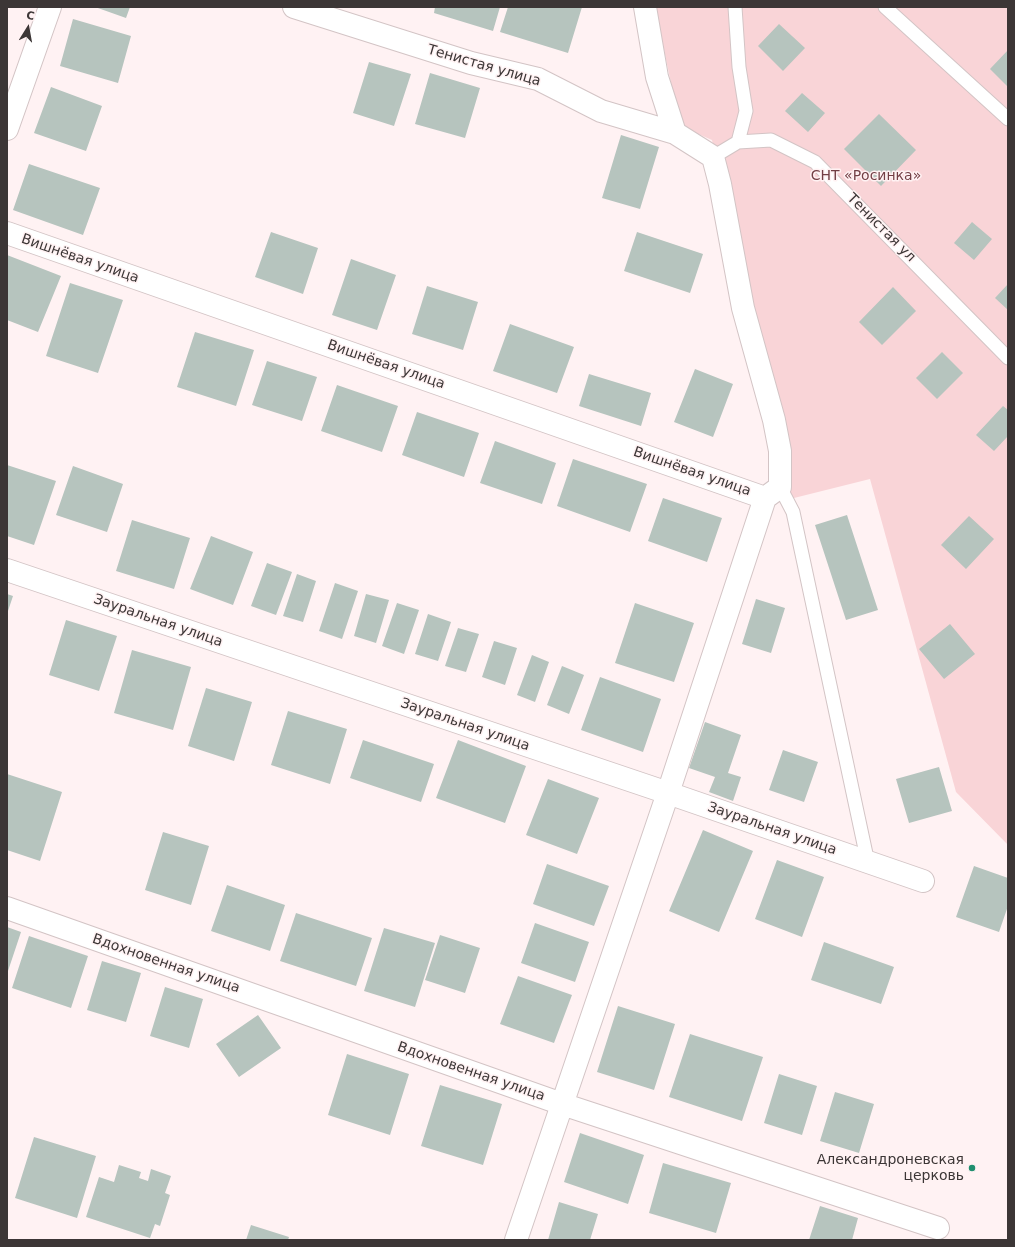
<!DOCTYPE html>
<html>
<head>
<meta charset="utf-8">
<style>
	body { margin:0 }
	#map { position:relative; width:1015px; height:1247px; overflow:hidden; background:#fff2f3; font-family:"DejaVu Sans",sans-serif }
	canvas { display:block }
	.frame { position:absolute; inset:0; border:8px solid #3c3636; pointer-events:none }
	.north { position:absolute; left:8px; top:8px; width:40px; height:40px; -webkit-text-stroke:3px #fff2f3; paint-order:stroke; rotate:11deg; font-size:11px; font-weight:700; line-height:16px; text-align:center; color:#3c3636 }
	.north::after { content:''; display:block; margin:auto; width:14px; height:18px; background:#3c3636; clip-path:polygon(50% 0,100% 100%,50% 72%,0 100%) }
</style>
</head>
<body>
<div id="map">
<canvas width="1015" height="1247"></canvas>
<div class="frame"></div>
<div class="north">С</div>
</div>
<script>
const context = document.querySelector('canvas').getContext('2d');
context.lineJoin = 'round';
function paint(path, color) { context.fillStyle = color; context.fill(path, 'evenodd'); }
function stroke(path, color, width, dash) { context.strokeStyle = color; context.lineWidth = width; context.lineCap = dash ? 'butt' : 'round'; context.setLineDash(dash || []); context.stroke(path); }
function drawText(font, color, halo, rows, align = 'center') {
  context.font = font + ' "DejaVu Sans",sans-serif'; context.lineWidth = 3; context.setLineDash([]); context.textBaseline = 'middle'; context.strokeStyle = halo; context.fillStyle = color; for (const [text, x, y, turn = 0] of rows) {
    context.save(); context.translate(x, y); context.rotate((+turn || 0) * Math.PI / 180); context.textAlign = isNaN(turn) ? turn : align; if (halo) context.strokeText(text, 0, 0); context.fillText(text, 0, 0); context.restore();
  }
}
const green = new Path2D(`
	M655,7h353v838l-52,-53 -86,-313 -80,20 -8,-64 -70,-295 -32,-14z`);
const building = new Path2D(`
	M95,7h35l-4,11z
	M435,7h65l-7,24 -59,-18z
	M508,7h74l-14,46 -68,-21z
	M73,19l58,17 -13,47 -58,-17z
	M779,24l26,24 -22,23 -25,-25z
	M1008,50v37l-18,-18z
	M369,62l42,12 -17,52 -41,-13z
	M430,73l50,15 -15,50 -50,-14z
	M51,87l51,19 -16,45 -52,-18z
	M802,93l23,20 -17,19 -23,-21z
	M879,114l37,36 -35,36 -37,-37z
	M621,135l38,12 -19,62 -38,-11z
	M29,164l71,24 -17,47 -70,-25z
	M972,222l20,17 -18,21 -20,-17z
	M271,232l47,16 -15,46 -48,-17z
	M637,232l66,22 -13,39 -66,-22z
	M7,255l54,21 -23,56 -31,-12z
	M351,259l45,16 -19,55 -45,-15z
	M70,283l53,17 -25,73 -52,-17z
	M1008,284v26l-13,-12z
	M427,286l51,16 -15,48 -51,-16z
	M893,287l23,24 -34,34 -23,-23z
	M510,324l64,23 -17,46 -64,-22z
	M195,332l59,18 -18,56 -59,-19z
	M942,352l21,21 -26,26 -21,-21z
	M267,361l50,16 -15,44 -50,-16z
	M695,369l38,15 -20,53 -39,-15z
	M589,374l62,19 -10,33 -62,-20z
	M337,385l61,21 -16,46 -61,-21z
	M1003,406l5,4v26l-14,15 -18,-16z
	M417,412l62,21 -15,44 -62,-22z
	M495,441l61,22 -14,41 -62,-21z
	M573,459l74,25 -17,48 -73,-26z
	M7,465l49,16 -22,64 -27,-9z
	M73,466l50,18 -16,48 -51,-17z
	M663,498l59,20 -15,44 -59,-21z
	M847,515l31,95 -32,10 -31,-95z
	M969,516l25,23 -28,30 -25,-24z
	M132,520l58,18 -16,51 -58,-18z
	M211,536l42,16 -20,53 -43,-16z
	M267,563l25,9 -16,43 -25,-9z
	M297,574l19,7 -13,41 -20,-6z
	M335,583l23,8 -16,48 -23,-8z
	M7,594l6,2 -6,18z
	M366,594l23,6 -13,43 -22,-7z
	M756,599l29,9 -14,45 -29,-9z
	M397,603l22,7 -15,44 -22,-8z
	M635,603l59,20 -20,59 -59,-19z
	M428,614l23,8 -13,39 -23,-7z
	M66,620l51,16 -18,55 -50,-16z
	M950,624l25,30 -31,25 -25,-30z
	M458,628l21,6 -13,38 -21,-6z
	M494,641l23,7 -12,37 -23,-8z
	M132,650l59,17 -18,63 -59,-17z
	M532,655l17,7 -14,40 -18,-7z
	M562,666l22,9 -15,39 -22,-9z
	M600,677l61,22 -18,53 -62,-22z
	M206,688l46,14 -18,59 -46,-15z
	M288,711l59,18 -17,55 -59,-19z
	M705,722l36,13 -13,38 13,4 -8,24 -24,-9 6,-15 -26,-9z
	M363,740l71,24 -13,38 -71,-24z
	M458,740l68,26 -21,57 -69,-25z
	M783,750l35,12 -14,40 -35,-12z
	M939,767l13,44 -43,12 -13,-44z
	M7,774l55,18 -22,69 -33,-11z
	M548,779l51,19 -22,56 -51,-19z
	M703,830l50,21 -34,81 -50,-21z
	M163,832l46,14 -18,59 -46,-15z
	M777,860l47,17 -22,60 -47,-18z
	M547,864l62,22 -15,40 -61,-22z
	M974,866l34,12v28l-9,26 -43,-15z
	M227,885l58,20 -15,46 -59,-20z
	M296,913l76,25 -16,48 -76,-25z
	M535,923l54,19 -14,40 -54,-19z
	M7,927l14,5 -14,42z
	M384,928l51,15 -20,64 -51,-16z
	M440,935l40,13 -15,45 -40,-13z
	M29,936l59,20 -17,52 -59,-20z
	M824,942l70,25 -13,37 -70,-24z
	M102,961l39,12 -15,49 -39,-12z
	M518,976l54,19 -18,48 -54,-19z
	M165,987l38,12 -14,49 -39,-12z
	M618,1006l57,18 -21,66 -57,-18z
	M258,1015l23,33 -42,29 -23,-33z
	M690,1034l73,23 -21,64 -73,-24z
	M347,1054l62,20 -19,61 -62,-20z
	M779,1074l38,12 -15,49 -38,-12z
	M440,1085l62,19 -19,61 -62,-19z
	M835,1092l39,12 -15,49 -39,-12z
	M580,1133l64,22 -16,49 -64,-22z
	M34,1137l62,19 -19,62 -62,-20z
	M663,1163l68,20 -15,50 -67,-20z
	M119,1165l22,7 -2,6 9,3 3,-12 20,7 -6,17 5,2 -10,31 -5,-2 -5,14 -64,-21 13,-40 15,5z
	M559,1202l39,12 -8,26h-42z
	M820,1206l38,12 -6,22h-43z
	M251,1225l38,12 -1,3h-42z`);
const lane = new Path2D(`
	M735,7l4,60 7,44 -8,31
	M885,7l123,112
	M713,157l25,-15 33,-2 44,22 193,196
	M780,487l13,25 75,351`);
const street = new Path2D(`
	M294,7l177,56 67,16 63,32 74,22 38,24 7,27 23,124 31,112 6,31v36l-15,11 -97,295 -152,447
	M645,7l12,70 18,56
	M7,129l43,-122
	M7,233l758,265
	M7,570l661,223 255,88
	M7,908l555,196 376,124`);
const markers = [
	[972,1168,4,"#208f6f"]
];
const streetNames = [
	["Тенистая улица",484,66,16],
	["Тенистая ул",881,228,45],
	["Вишнёвая улица",80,259,19],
	["Вишнёвая улица",386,365,19],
	["Вишнёвая улица",692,472,19],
	["Зауральная улица",158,621,19],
	["Зауральная улица",465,725,19],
	["Зауральная улица",772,829,19],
	["Вдохновенная улица",166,964,19],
	["Вдохновенная улица",471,1072,19]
];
const parkNames = [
	["СНТ «Росинка»",866,176]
];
const poiNames = [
	["Александроневская",964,1160],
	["церковь",964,1176]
];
paint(green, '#f9d4d7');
paint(building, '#b6c4be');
stroke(lane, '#d3c4c5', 15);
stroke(street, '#d3c4c5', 24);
stroke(lane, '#fff', 13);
stroke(street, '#fff', 22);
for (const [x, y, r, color] of markers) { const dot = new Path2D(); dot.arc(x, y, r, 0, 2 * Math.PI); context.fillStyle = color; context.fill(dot); stroke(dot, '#fff2f3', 1.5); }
drawText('14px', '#3c3636', '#fff2f3', streetNames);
drawText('14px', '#733f45', '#fff2f3', parkNames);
drawText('14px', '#3c3636', '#fff2f3', poiNames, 'right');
</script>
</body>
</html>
